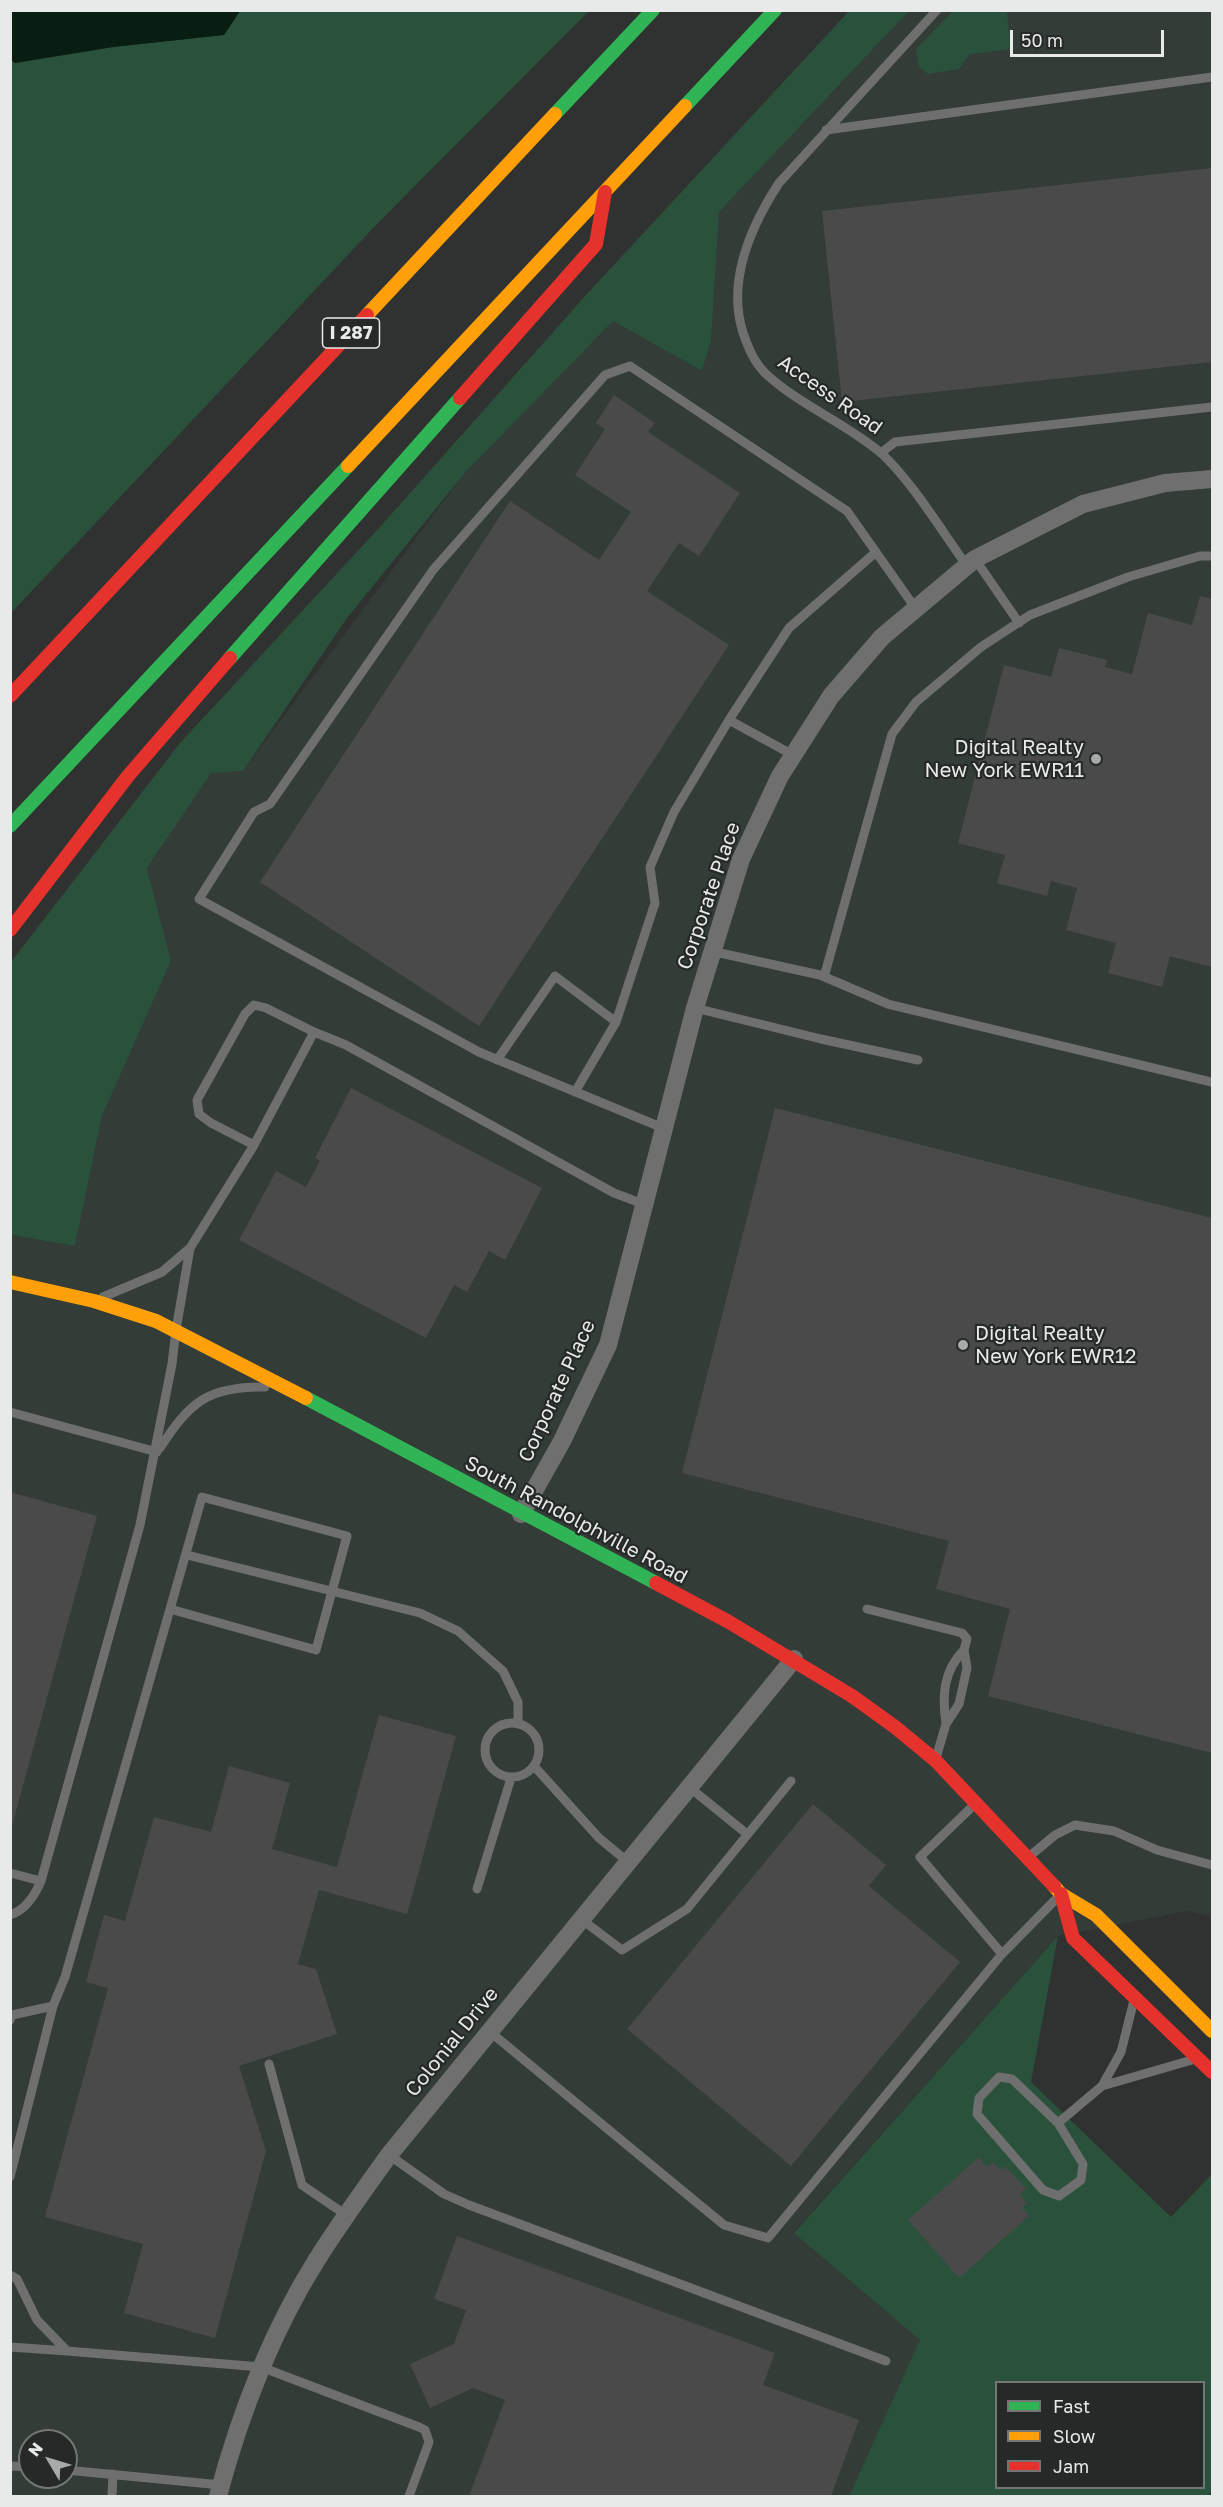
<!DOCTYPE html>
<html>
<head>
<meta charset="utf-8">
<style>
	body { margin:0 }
	#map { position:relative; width:1223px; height:2507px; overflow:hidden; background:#303231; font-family:"Golos Text",sans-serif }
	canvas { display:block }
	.frame { position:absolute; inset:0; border:12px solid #e7eae8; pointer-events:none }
	.legend { position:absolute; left:995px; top:2381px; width:210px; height:108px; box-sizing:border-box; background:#252927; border:2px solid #737674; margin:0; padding:8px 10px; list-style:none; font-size:18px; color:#e7eae8 }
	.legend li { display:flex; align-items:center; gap:12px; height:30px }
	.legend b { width:30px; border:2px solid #737674 }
	.north { position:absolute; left:18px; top:2429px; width:60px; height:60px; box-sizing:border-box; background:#252927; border:2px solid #737674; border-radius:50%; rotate:308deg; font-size:16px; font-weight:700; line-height:24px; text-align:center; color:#e7eae8 }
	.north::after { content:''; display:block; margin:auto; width:21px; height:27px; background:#a7aaa8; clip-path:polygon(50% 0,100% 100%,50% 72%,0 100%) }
	.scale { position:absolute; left:1010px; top:30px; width:154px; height:27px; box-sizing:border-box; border:3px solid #e7eae8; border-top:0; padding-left:8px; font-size:18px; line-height:21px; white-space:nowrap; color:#e7eae8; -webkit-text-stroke:4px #252927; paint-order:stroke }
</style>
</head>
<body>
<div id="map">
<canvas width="1223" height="2507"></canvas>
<div class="frame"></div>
<ul class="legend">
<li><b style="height:8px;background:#30b455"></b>Fast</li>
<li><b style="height:8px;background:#ff9f0a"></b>Slow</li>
<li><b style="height:8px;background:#e5322d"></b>Jam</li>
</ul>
<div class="north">N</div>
<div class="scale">50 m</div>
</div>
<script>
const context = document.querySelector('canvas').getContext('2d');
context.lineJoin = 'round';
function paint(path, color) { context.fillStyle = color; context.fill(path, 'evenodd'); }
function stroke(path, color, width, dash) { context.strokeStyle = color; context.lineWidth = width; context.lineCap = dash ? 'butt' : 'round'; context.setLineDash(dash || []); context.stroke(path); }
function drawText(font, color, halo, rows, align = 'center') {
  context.font = font + ' "Golos Text",sans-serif'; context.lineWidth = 4.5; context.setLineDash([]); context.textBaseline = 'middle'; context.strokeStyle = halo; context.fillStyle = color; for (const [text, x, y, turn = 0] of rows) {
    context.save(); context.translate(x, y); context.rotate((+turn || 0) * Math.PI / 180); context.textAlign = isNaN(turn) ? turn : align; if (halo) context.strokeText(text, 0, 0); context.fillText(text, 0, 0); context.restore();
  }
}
const built = new Path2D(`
	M909,11h303v1905l-25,-5 -129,25 -264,296 127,108 -72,156h-838l-1,-1261 65,11 27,-130 69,-155 -24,-93 64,-96 32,-1 220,-296 150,-154 89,50 9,-30 8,-129zM30,2441h36v36h-36z`);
const green = new Path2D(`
	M850,10l59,1 -190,201 -8,129 -9,30 -89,-50 -150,154 -116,143 -104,153 -32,2 -64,95 24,93 -69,155 -27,130 -64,-11v-273l169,-219 199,-215 207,-233z
	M240,11h349l-213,214 -365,388 -1,-553 5,3 98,-16 111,-12z
	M953,11h58l-4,1 4,37 -41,5 -11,15 -31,5 -9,-7 -3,-18z
	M1058,1936l-27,146 140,135 41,-43v313l-3,9h-360l71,-156 -126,-107zM996,2382h208v106h-208z`);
const water = new Path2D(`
	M10,11l1,-1 229,1 -16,24 -111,12 -98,16 -4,-3z`);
const building = new Path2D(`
	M1212,168v194l-370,40 -20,-191z
	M614,395l41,28 -7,9 92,61 -41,63 -20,-13 -32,48 82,54 -250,381 -219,-144 250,-381 89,59 32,-48 -56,-37 30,-46 -9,-6z
	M1200,596l12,3v368l-42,-11 -8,31 -54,-14 8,-30 -50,-13 11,-42 -26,-7 -4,15 -50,-13 8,-28 -47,-12 46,-178 47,12 8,-29 48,12 -2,7 27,7 16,-61 44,12z
	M351,1088l191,100 -37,72 -16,-9 -22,41 -13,-7 -28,53 -187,-98 37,-69 30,16 14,-26 -5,-3z
	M775,1108l437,110v535l-224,-57 22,-87 -74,-20 13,-48 -267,-68z
	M10,1492l87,24 -86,313h-1z
	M379,1715l77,21 -49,178 -88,-24 -21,74 18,5 21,65 -98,32 27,85 -51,187 -91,-25 19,-69 -98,-27 63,-229 -22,-6 18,-67 21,6 29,-104 57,15 18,-66 61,17 -18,66 65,18z
	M813,1804l73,61 -17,21 91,76 -169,204 -164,-137z
	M979,2157l8,10 6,-5 7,8 5,-4 21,23 -6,5 7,9 -5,5 7,8 -70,62 -51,-58z
	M457,2236l318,117 -12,32 96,35 -28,76h-362l36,-96 -32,-12 -43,20 -20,-44 44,-20 12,-34 -32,-11z`);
const lane = new Path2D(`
	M937,10l-158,173c-30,46 -55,104 -33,158 4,11 11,24 19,32 34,32 81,50 116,80 30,27 62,80 86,113
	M826,130l386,-53
	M881,453l14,-11 317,-35
	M975,559l44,64
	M729,720l64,35
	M711,951l109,24 68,29 324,78
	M824,977l68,-243 24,-32 65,-55 49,-32 98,-38 72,-21h12
	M695,1008l126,31 97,21
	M497,1060l58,-84 61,46
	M575,1092l41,-70 39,-119 -5,-36 24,-55 55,-92 60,-92 87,-76
	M663,1128l-184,-76 -280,-153 55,-87 16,-8 163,-234 172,-195 25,-9 217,145 69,98
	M254,1145l-43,-22 -12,-9 -2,-14 48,-86 9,-9 12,3 48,24
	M103,1297l59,-25 28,-24 64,-103 60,-113 32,13 268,148 32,12
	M10,1412l147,40
	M160,1448c30,-46 48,-62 105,-61
	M187,1555l233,58 38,18 45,40 15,31v21
	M867,1609l95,24 5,6 -3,11
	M485 1750a27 27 0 1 1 54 0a27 27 0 1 1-54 0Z
	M936,1758l10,-34 13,-20 8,-36 -3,-18c-21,21 -22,46 -18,74
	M534,1766l65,72 29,24
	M689,1787l58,47
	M975,1804l-55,53 82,97
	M1031,1855l24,-20 20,-10 39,6 43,19 55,15
	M10,1873l31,8
	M477,1889l34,-111
	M10,1915c16,-5 25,-20 31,-34l99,-356 32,-161 4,-34 14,-82
	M581,1919l41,31 65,-41 104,-128
	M10,2020l2,-5 41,-9 12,-29 137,-480 145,39 -31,114 -146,-41
	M489,2031l235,194 44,13 234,-284 56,-57
	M269,2064l33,121 44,30
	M999,2077l13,2 46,44 25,41 -2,16 -22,16 -16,-6 -66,-76 2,-16z
	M1102,2086l90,-26
	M1058,2123l44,-37 19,-34 12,-48
	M389,2155l55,39 25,11 417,156
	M10,2177l43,-171
	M10,2275l7,4 20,41 30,31 194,16 158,60 6,3 4,12 -20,54
	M10,2347l57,4
	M10,2466l20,1
	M66,2470l155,15
	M112,2496l1,-22`);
const street = new Path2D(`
	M521,1514l41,-73 46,-96 87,-337 46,-149 39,-83 51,-80 51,-59 93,-78 108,-55 82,-21 47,-4
	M218,2496c22,-82 53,-163 98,-235 23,-37 48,-71 73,-106l405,-496`);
const fast = new Path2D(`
	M685,106l90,-96
	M555,114l98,-104
	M230,658l230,-260
	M10,826l338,-360
	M306,1398l350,185`);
const slow = new Path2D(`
	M367,315l188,-201
	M348,466l337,-360
	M10,1282l84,19 62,20 150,77
	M1054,1886l7,8 35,21 116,116`);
const jam = new Path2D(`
	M460,398l136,-154 9,-52
	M10,696l357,-381
	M10,930l118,-154 102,-118
	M656,1583l73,39 123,74 43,31 40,33 119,126
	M1061,1894l12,44 139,134`);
const markers = [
	[1096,759,6,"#a7aaa8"],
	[963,1345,6,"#a7aaa8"]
];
const shields = [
	[351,333,57]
];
const shieldNames = [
	["I 287",351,333]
];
const streetNames = [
	["Access Road",830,395,35],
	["Corporate Place",709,896,-71],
	["Corporate Place",557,1391,-65],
	["South Randolphville Road",576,1520,28],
	["Colonial Drive",452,2042,-51]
];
const poiNames = [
	["Digital Realty",1084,748],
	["New York EWR11",1084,771],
	["Digital Realty",975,1334,"left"],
	["New York EWR12",975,1357,"left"]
];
paint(built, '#333c37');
paint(green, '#2a513c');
paint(water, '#091e13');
paint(building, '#4a4a4a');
stroke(lane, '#6f6f6f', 9);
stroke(street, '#6f6f6f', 18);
stroke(fast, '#30b455', 14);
stroke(slow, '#ff9f0a', 14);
stroke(jam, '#e5322d', 14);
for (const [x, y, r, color] of markers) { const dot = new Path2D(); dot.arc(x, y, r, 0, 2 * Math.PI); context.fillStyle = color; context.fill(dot); stroke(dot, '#252927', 2); }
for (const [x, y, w] of shields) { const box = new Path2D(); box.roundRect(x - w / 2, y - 15, w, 30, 4.5); context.fillStyle = '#252927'; context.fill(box); stroke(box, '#e7eae8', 1.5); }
drawText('bold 18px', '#e7eae8', null, shieldNames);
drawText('20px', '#e7eae8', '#252927', streetNames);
drawText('20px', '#e7eae8', '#252927', poiNames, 'right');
</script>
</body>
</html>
